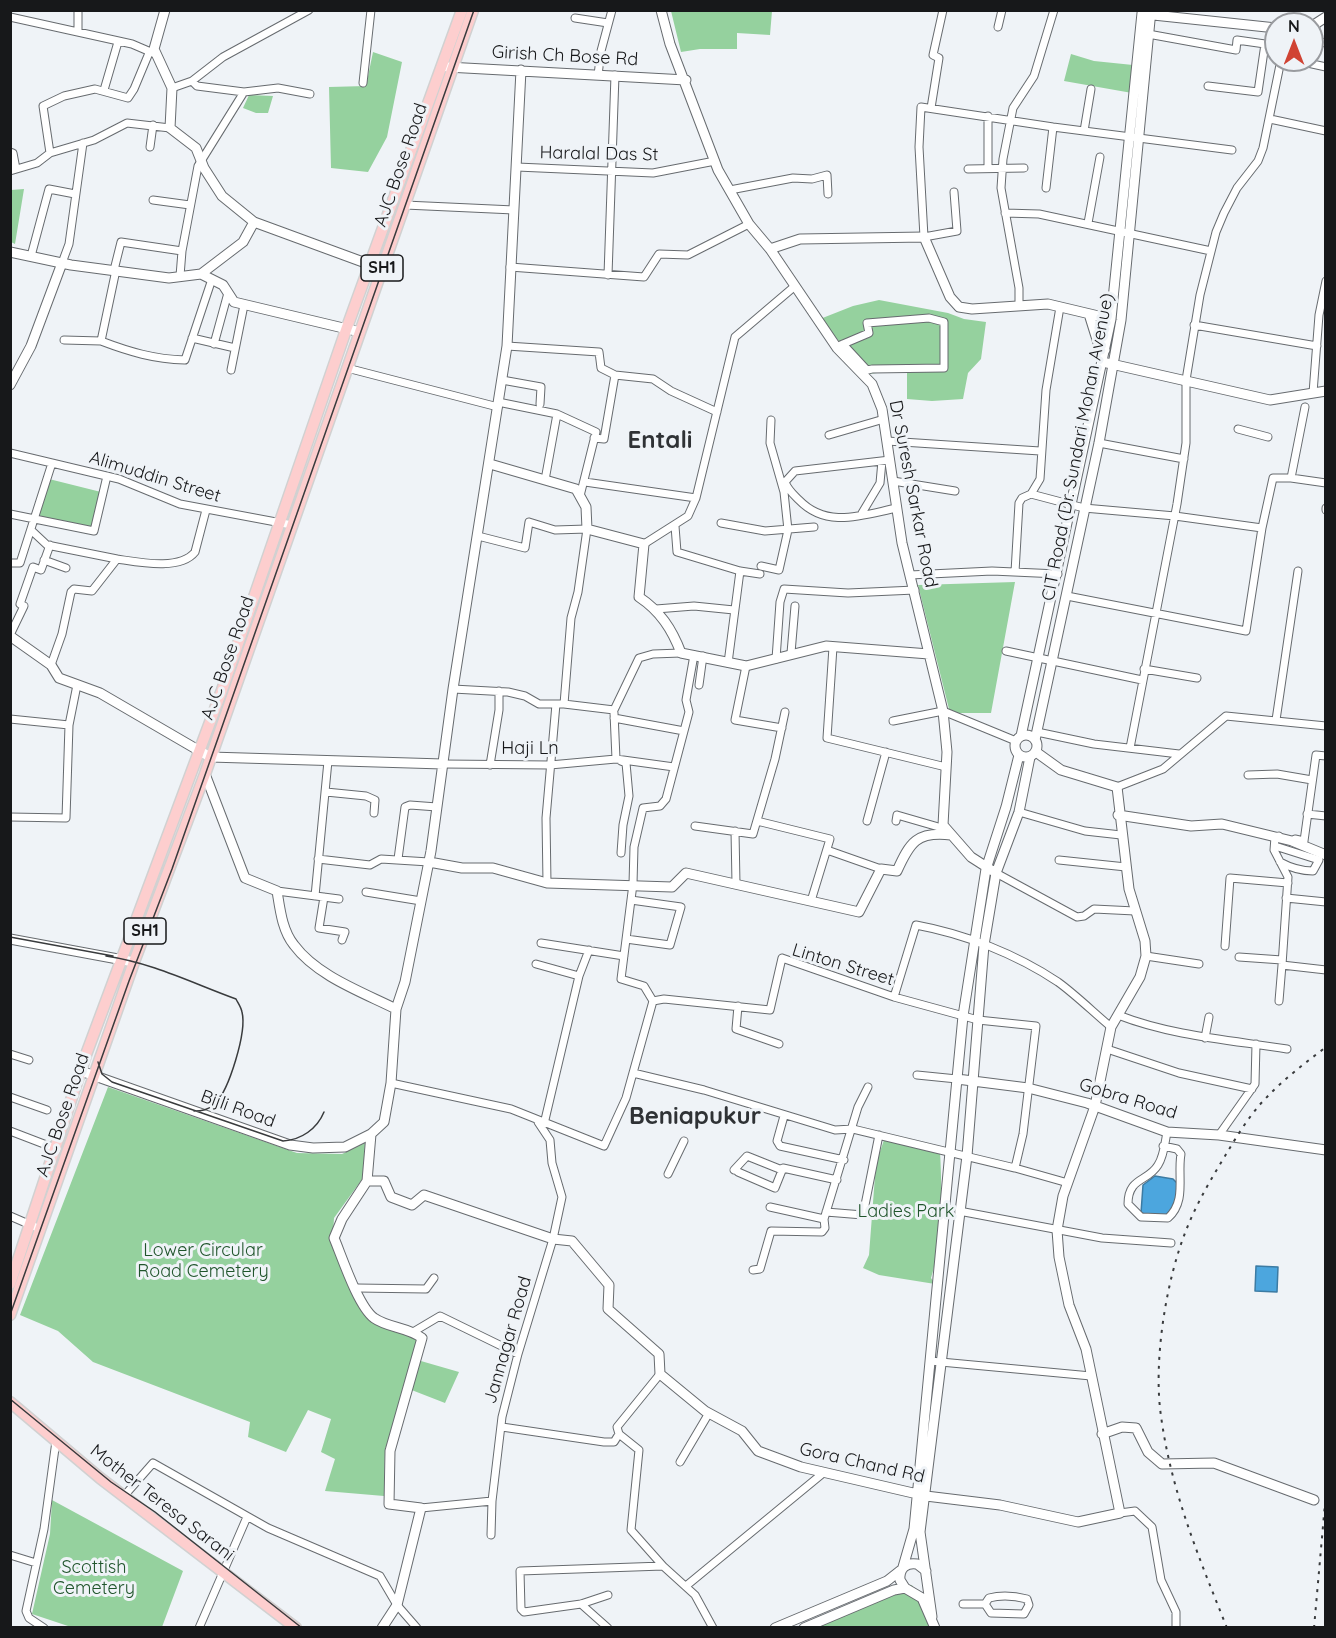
<!DOCTYPE html>
<html>
<head>
<meta charset="utf-8">
<style>
	body { margin:0 }
	#map { position:relative; width:1336px; height:1638px; overflow:hidden; background:#eff3f7; font-family:Quicksand,sans-serif }
	canvas { display:block }
	.frame { position:absolute; inset:0; border:12px solid #17181a; pointer-events:none }
	.north { position:absolute; left:1264px; top:12px; width:60px; height:60px; box-sizing:border-box; background:#eff3f7; border:2px solid #999b9f; border-radius:50%; rotate:0deg; font-size:16px; font-weight:700; line-height:24px; text-align:center; color:#17181a }
	.north::after { content:''; display:block; margin:auto; width:21px; height:27px; background:#d04333; clip-path:polygon(50% 0,100% 100%,50% 72%,0 100%) }
</style>
</head>
<body>
<div id="map">
<canvas width="1336" height="1638"></canvas>
<div class="frame"></div>
<div class="north">N</div>
</div>
<script>
const context = document.querySelector('canvas').getContext('2d');
context.lineJoin = 'round';
function paint(path, color) { context.fillStyle = color; context.fill(path, 'evenodd'); }
function stroke(path, color, width, dash) { context.strokeStyle = color; context.lineWidth = width; context.lineCap = dash ? 'butt' : 'round'; context.setLineDash(dash || []); context.stroke(path); }
function drawText(font, color, halo, rows, align = 'center') {
  context.font = font + ' Quicksand,sans-serif'; context.lineWidth = 6; context.setLineDash([]); context.textBaseline = 'middle'; context.strokeStyle = halo; context.fillStyle = color; for (const [text, x, y, turn = 0] of rows) {
    context.save(); context.translate(x, y); context.rotate((+turn || 0) * Math.PI / 180); context.textAlign = isNaN(turn) ? turn : align; if (halo) context.strokeText(text, 0, 0); context.fillText(text, 0, 0); context.restore();
  }
}
const green = new Path2D(`
	M671,11h101l-2,24 -33,-2v16h-37l-19,3z
	M373,52l29,10 -15,75 -19,35 -37,-4 -2,-81 37,-1z
	M1071,54l23,7 39,4 -1,28 -68,-12z
	M249,95l24,1 -5,17h-12l-13,-5z
	M24,189l-9,55 -4,-2v-52z
	M879,300l69,13 16,6 22,3 -5,37 -13,14 -5,26 -31,2 -25,-2v-29l-40,4 -47,-55 33,-13z
	M49,479l52,13 -9,36 -53,-12z
	M1015,582l-24,131h-41l-32,-128z
	M108,1087l189,66 45,1 23,-11 -2,35 -29,40 -1,18 32,69 10,13 45,21 -6,20 45,13 -14,31 -36,-14 -24,60 -1,47 -59,-5 10,-32 -14,-7 10,-33 -23,-9 -22,42 -38,-15 2,-15 -157,-60 -35,-31 -38,-16z
	M892,1138l48,13c2,39 3,90 -9,127l4,6 -56,-9 -16,-7 6,-13 7,-92 8,-23z
	M52,1500l131,71 -21,56h-91l-39,-13 18,-80z
	M912,1585l18,42 -115,1z`);
const water = new Path2D(`
	M1155,1176l18,3 10,10 -11,28 -10,1 -21,-5 2,-28z
	M1256,1266l22,1 -1,25 -22,-1z`);
const street = new Path2D(`
	M10,17l122,27 21,9
	M575,18l33,5
	M1316,25l-1,16 11,2
	M998,27l4,-17
	M78,32v-22
	M1148,34l88,16 1,-10 28,4 -7,48 -50,-6
	M1294,60l32,7
	M598,75l3,-24 11,-41
	M192,81l5,5 47,6
	M363,83l8,-73
	M172,88l20,-7 31,-24 86,-47
	M104,90l14,-48
	M931,108l8,-50 -6,-3 10,-45
	M988,116v51
	M1270,119l56,12
	M1084,131l7,-42
	M150,147l3,-22
	M10,152l3,1 3,16
	M50,153l-7,-47 21,-10 31,-7 33,9 6,-9 15,-36
	M517,167l136,6 62,-12
	M968,169l56,-1
	M10,171l27,-8 13,-10 44,-13 33,-17 43,5
	M1046,188l7,-61
	M730,190l63,-12 19,1 15,-4 1,19
	M954,192l3,39 -33,6 -5,-90 2,-40 132,20 179,23
	M153,200l37,5
	M405,205l109,5
	M1005,213l34,1 172,37
	M1088,223l12,-66
	M31,256l18,-67 26,5
	M62,263l7,-19 14,-101
	M510,267l134,10 15,-23 29,1 61,-31
	M114,270l7,-28 61,9
	M116,270l-15,71c29,11 53,18 84,19l27,-81
	M608,275l7,-200
	M180,276l2,-25 16,-85 46,-74 34,-4 32,6
	M1019,305v-17l-18,-100 2,-29 10,-51 21,-32 20,-66
	M1060,307l-14,83 -6,89 -9,15 53,14 91,8 87,12 -16,103 -179,-35
	M1194,325l123,21
	M192,338l43,10
	M64,340l37,1
	M214,344l14,-51
	M843,344l24,26
	M507,346l92,6 2,16 14,7 38,4 18,12 46,21
	M836,347l33,-14 -2,-10 62,-5 15,4v46l-72,1 -12,3
	M347,368l151,39
	M231,370l13,-65
	M502,380l39,7 -1,17
	M1313,393l6,-78 7,-34
	M498,402l59,12 39,18 -16,64
	M1238,429l30,8
	M829,435l55,-16
	M594,438l10,1 11,-64
	M887,441l153,10
	M1099,443l85,16
	M10,453l109,26 61,25 112,21
	M890,460l-95,11 -10,11c3,8 8,12 14,18 28,29 63,15 98,8
	M1291,478l35,5
	M545,480l12,-66
	M893,481l62,10
	M585,482l111,16
	M1326,508v2
	M862,513l18,-30 2,-22
	M10,514l84,17 13,-55
	M721,523l44,8 49,-4
	M675,526l2,26 63,19 20,3
	M1262,528l11,-50h18l14,-71
	M31,530l16,15 70,14
	M478,536l47,12 4,-26 26,8 32,-1 -9,63 -7,26 -7,86
	M644,544l44,-28 8,-18 39,-161 60,-51
	M44,560l22,8
	M10,563h10l32,-100
	M761,566l18,4 9,-40 -4,-38 -14,-49 1,-23
	M1015,572l4,-69 3,-5 9,-4
	M910,575l82,-4 66,3
	M656,609l38,-3 40,4
	M10,635l14,-29 -4,-2 13,-37 8,3 9,-25
	M833,647l-6,91 119,29
	M1006,651l136,29
	M791,653l4,-47
	M776,659l4,-57 4,-13 64,4 67,-3
	M728,663l12,-92
	M51,665l11,-31 9,-42 3,-3 18,2 25,-32c21,3 63,12 78,-7l11,-42
	M746,666l-11,54 47,8
	M1144,669l53,9
	M699,685l4,-29
	M453,689l55,3 17,4 14,8h25l50,6
	M614,710l25,-52 14,-4 28,-1
	M614,713l2,46
	M614,718l70,13
	M10,719l59,6
	M1276,720l22,-149
	M893,721l50,-10 73,30
	M1037,732l57,12 85,10
	M1130,748l47,-244 9,-61v-63l14,-85 16,-63 8,-19 13,-25 21,-27 5,-13 18,-88
	M443,764l107,1 66,-6 58,8
	M490,765l9,-55v-19
	M1248,775l29,-1 35,6
	M1117,787l46,-18 63,-53 100,10
	M326,792l40,4 9,4 -1,13
	M1019,812l66,19 36,4
	M1307,814l19,2
	M10,817l56,1 3,-93 8,-40
	M757,821l73,18 -19,62
	M867,821l19,-69
	M896,821l1,-6 45,13 1,-3
	M695,826l58,8 22,-75 10,-47
	M735,831l1,53
	M1279,836l-4,1 -1,13 14,27 -6,88 44,5
	M1295,839l9,2 12,-86 10,1
	M1275,846l44,14 -6,11c-12,0 -22,-3 -33,-9
	M827,850l54,19
	M621,853l2,-28 6,-29 -3,-33 -5,-2
	M318,859l52,6 11,-6 48,3
	M398,859l7,-52 5,-2 27,2
	M1059,860l67,7
	M996,873l81,44 7,-1 10,-7 41,2
	M547,883l-1,-65 10,-114
	M277,891l62,8
	M366,892l55,9
	M315,896l13,-135
	M324,897l-5,31 26,4 -3,8
	M1286,898l40,4
	M626,939l44,6 11,-38 -50,-7
	M541,943l83,13
	M1225,946l5,-68 58,5
	M1146,956l53,8
	M1239,957l43,3
	M536,964l43,12
	M894,997l22,-72c49,9 100,29 142,57 18,13 35,30 53,45
	M653,1001l-9,-15 -23,-7 12,-95 1,-37 9,-39 17,-2 6,-7 23,-87 -3,-12 8,-45
	M1279,1001l3,-36
	M738,1006l-2,23 43,15
	M1118,1015c54,21 112,25 169,34
	M1205,1038l4,-21
	M1107,1049l72,24 73,16
	M10,1054l19,6
	M917,1075l40,4
	M391,1083l120,26 93,37 22,-48 27,-97 11,-2 106,11 12,-52 112,39 84,23 58,6 -13,108 -8,34 -162,-39 -18,1 -131,-40 -71,-17
	M10,1097l37,13
	M784,1116l-7,25 3,5 64,14
	M544,1124l35,-148 10,-26
	M10,1131l47,18
	M1219,1135l36,-51 1,-40
	M1163,1146l14,3 4,5c-4,22 6,47 -13,64l-27,-1 -13,-13c0,-27 20,-22 30,-39 6,-9 7,-23 9,-33
	M1015,1168l53,15
	M734,1170l13,-14 35,14
	M738,1172l37,16 8,-20 54,12
	M668,1174l16,-33
	M770,1207l54,12
	M959,1211l143,27 69,5
	M826,1212l37,3 16,-80
	M10,1216l30,13
	M753,1270l7,-1 11,-38 51,1 3,-4 -1,-9 34,-112 10,-20
	M357,1288l69,1 8,-11
	M413,1332l27,-16 78,38
	M930,1361l161,15
	M660,1374l-43,53 2,7 20,16 -8,80 32,36
	M502,1427l102,15h10l5,-8
	M680,1462l29,-49
	M124,1496l29,-33 115,65 112,48 17,29 20,23
	M421,1508l71,-7 10,-84 16,-63 35,-115 9,-42 -10,-34 -2,-23 -12,-18
	M1120,1513l15,-2 17,16 9,53 15,32v16
	M491,1535l1,-34
	M10,1555l26,8
	M686,1586l136,-112
	M608,1595l-27,9 -57,8 -3,-3 -1,-38 143,-5 32,29 18,33
	M581,1604l27,24
	M963,1604h22l4,-6c12,-3 26,-2 38,1l2,6 -5,9 -33,-1 -6,-9
	M44,1628l-15,-10 -3,-7 18,-82 12,-88
	M199,1628l48,-111`);
const secondary = new Path2D(`
	M165,10l-11,39 18,39 -2,40 26,20 8,20 18,28 32,26 128,47
	M661,10l9,34 48,126 31,54 21,25 67,99 35,36 10,25 20,134 41,168 4,41 -4,73 28,32 25,16
	M1144,14l132,14
	M1312,26l14,-9
	M447,67l239,13
	M770,249l30,-10 124,-2 26,60 9,10 13,2 76,-5 63,15
	M10,252l61,13 98,13 32,-4 42,-32 11,-20
	M201,274l22,11 11,17 126,30
	M1089,314l10,32 6,4
	M1107,363l163,37 56,-9
	M10,385l21,-39 31,-83
	M490,464l86,25 10,18 1,22 57,15 -5,53c21,14 33,32 42,56l65,13 80,-20 103,8
	M10,636l41,29 8,13 41,15 110,64 233,7
	M1015 746a11 11 0 1 1 22 0a11 11 0 1 1-22 0Z
	M1021,736l90,-417 31,-306
	M1035,740l64,-297 22,-123 30,-310
	M205,774l40,104 32,13c3,18 5,39 17,54 23,31 68,47 102,64
	M1118,815l73,11 31,-2 70,17 34,14
	M429,862l33,6h31l54,15 125,4 14,-14 173,39 22,-43 16,2c13,-29 20,-40 54,-36
	M10,939l124,23
	M81,1071l209,74 23,3 32,-1 26,-13 13,-12 7,-39 5,-74 9,-27 26,-131 22,-162 54,-343 14,-276
	M957,1079l71,9 59,15 80,29 52,3 107,15
	M371,1134l-4,47 -25,38 -8,19c8,19 24,68 40,80 14,10 34,9 48,20l-32,113 -1,53 32,4 -24,97 -15,23
	M367,1181h17l7,16 21,8 12,-10 129,44 19,2 37,44 -1,24 51,45 1,20 45,37 37,20 16,20 43,16 125,29 74,9 78,17 42,-9 -34,-164 -17,-44 -10,-48 -2,-27 6,-34 32,-90 16,-79 29,-50 6,-21 -1,-15 -16,-52 -12,-102 -56,-17 -25,-18
	M1102,1434l20,-7 14,1 12,24 14,12 52,-1 100,37
	M903,1567l11,-38 49,-513 23,-147 20,-62 13,-52
	M926,1571l-9,-7c-11,-2 -18,5 -17,16l5,8 17,10 13,30
	M932,1617l-12,-85 47,-376 17,-211 12,-72 23,-61 11,-55
	M775,1628l112,-47 14,-11
	M804,1628l90,-38 11,-2`);
const primary = new Path2D(`
	M10,1284l77,-232 135,-362 124,-360 116,-320
	M10,1315l124,-353 71,-188 268,-764
	M10,1402l90,76 196,150`);
const tram = new Path2D(`
	M10,937l103,19
	M106,956c47,7 86,27 130,43 2,4 5,8 6,13 5,20 -13,78 -27,92 -7,6 -13,7 -21,7
	M98,1062l4,12 10,8 171,59c18,-1 34,-12 41,-29
	M10,1315l119,-334 43,-112 302,-859
	M10,1399l101,83 44,30 147,116`);
const rail = new Path2D(`
	M1227,1628c-28,-70 -56,-137 -66,-212 -8,-54 5,-137 26,-188 10,-25 24,-49 38,-72 12,-20 25,-42 42,-59 17,-18 38,-34 59,-50
	M1314,1628l12,-136`);
const shields = [
	[382,268,42],
	[145,931,42]
];
const shieldNames = [
	["SH1",382,268],
	["SH1",145,931]
];
const streetNames = [
	["Girish Ch Bose Rd",565,56,3],
	["Haralal Das St",599,154,1],
	["AJC Bose Road",401,165,-71],
	["CIT Road (Dr. Sundari Mohan Avenue)",1078,447,-79],
	["Alimuddin Street",155,477,17],
	["Dr Suresh Sarkar Road",913,494,79],
	["AJC Bose Road",228,658,-71],
	["Haji Ln",530,749],
	["Linton Street",843,965,17],
	["Gobra Road",1128,1099,17],
	["Bijli Road",238,1109,20],
	["AJC Bose Road",63,1115,-71],
	["Jannagar Road",508,1340,-74],
	["Gora Chand Rd",862,1463,13],
	["Mother Teresa Sarani",162,1503,38]
];
const parkNames = [
	["Ladies Park",906,1212],
	["Lower Circular",203,1251],
	["Road Cemetery",203,1272],
	["Scottish",94,1568],
	["Cemetery",94,1589]
];
const districtNames = [
	["Entali",660,441],
	["Beniapukur",695,1117]
];
paint(green, '#95d19e');
paint(water, '#4ca6de');
stroke(water, '#3c7ba3', 1.5);
stroke(street, '#676b6f', 9);
stroke(secondary, '#676b6f', 11);
stroke(primary, '#d1d1d1', 13);
stroke(street, '#fff', 7);
stroke(secondary, '#fff', 9);
stroke(primary, '#fdcece', 10);
stroke(tram, '#393b3d', 1.5);
stroke(rail, '#393b3d', 2, [3, 6]);
for (const [x, y, w] of shields) { const box = new Path2D(); box.roundRect(x - w / 2, y - 13, w, 26, 4.5); context.fillStyle = '#eff3f7'; context.fill(box); stroke(box, '#17181a', 1.5); }
drawText('bold 16px', '#17181a', null, shieldNames);
drawText('18px', '#17181a', '#eff3f7', streetNames);
drawText('18px', '#20552c', '#eff3f7', parkNames);
drawText('bold 24px', '#2f3235', '#eff3f7', districtNames);
</script>
</body>
</html>
